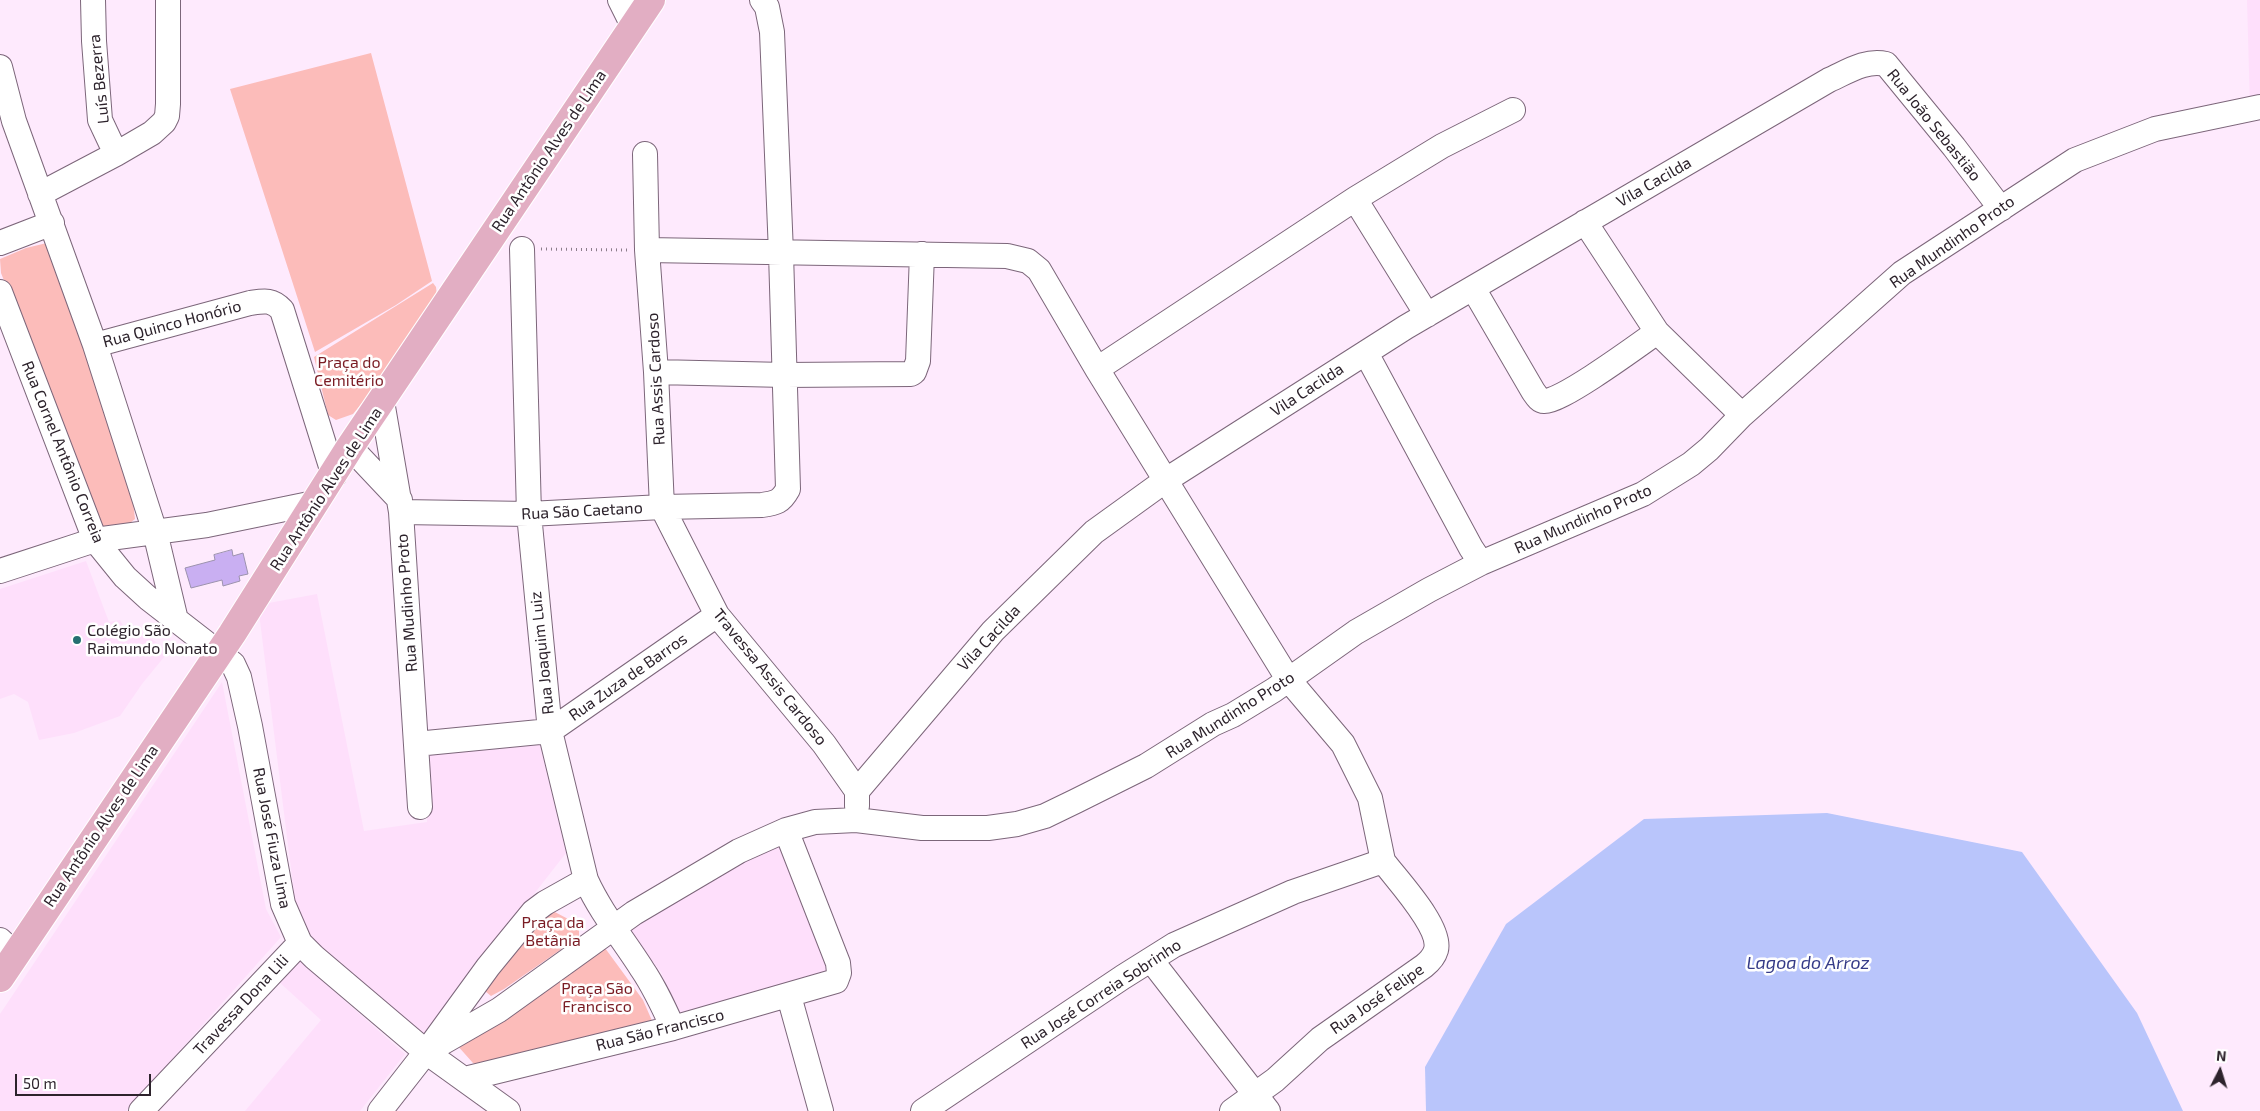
<!DOCTYPE html>
<html>
<head>
<meta charset="utf-8">
<style>
	body { margin:0 }
	#map { position:relative; width:2260px; height:1111px; overflow:hidden; background:#feeafd; font-family:"Exo 2",sans-serif }
	canvas { display:block }
	.north { position:absolute; left:2195px; top:1046px; width:50px; height:50px; -webkit-text-stroke:4px #fff; paint-order:stroke; rotate:5deg; font-size:14px; font-weight:700; line-height:20px; text-align:center; color:#2d232c }
	.north::after { content:''; display:block; margin:auto; width:18px; height:22px; background:#2d232c; clip-path:polygon(50% 0,100% 100%,50% 72%,0 100%) }
	.scale { position:absolute; left:15px; top:1074px; width:136px; height:22px; box-sizing:border-box; border:2px solid #2d232c; border-top:0; padding-left:6px; font-size:15px; line-height:18px; white-space:nowrap; color:#2d232c; -webkit-text-stroke:4px #fff; paint-order:stroke }
</style>
</head>
<body>
<div id="map">
<canvas width="2260" height="1111"></canvas>
<div class="north">N</div>
<div class="scale">50 m</div>
</div>
<script>
const context = document.querySelector('canvas').getContext('2d');
context.lineJoin = 'round';
function paint(path, color) { context.fillStyle = color; context.fill(path, 'evenodd'); }
function stroke(path, color, width, dash) { context.strokeStyle = color; context.lineWidth = width; context.lineCap = dash ? 'butt' : 'round'; context.setLineDash(dash || []); context.stroke(path); }
function drawText(font, color, halo, rows, align = 'center') {
  context.font = font + ' "Exo 2",sans-serif'; context.lineWidth = 5; context.setLineDash([]); context.textBaseline = 'middle'; context.strokeStyle = halo; context.fillStyle = color; for (const [text, x, y, turn = 0] of rows) {
    context.save(); context.translate(x, y); context.rotate((+turn || 0) * Math.PI / 180); context.textAlign = isNaN(turn) ? turn : align; if (halo) context.strokeText(text, 0, 0); context.fillText(text, 0, 0); context.restore();
  }
}
const built = new Path2D(`
	M2247,0h13v108h-10z
	M86,561l23,61 11,-2 5,9 9,-2 35,24 -27,33 -22,32 -46,17 -35,7 -11,-38 -14,-8 -14,5v-110z
	M317,594l47,237 63,-9 1,-67 112,-10 26,108 -142,182 -95,-75 -32,-43 -39,-312z
	M222,682l44,227 15,28 -155,174h-126v-97z
	M781,841l49,134 -152,40 -17,-43 -34,-42 89,-54z
	M295,957l110,97 -45,57h-115l76,-91 -42,-38z`);
const green = new Path2D(`
	M371,53l61,228 -36,24 -81,47 -85,-263z
	M51,242l82,259 2,18 -15,12 -16,1 -103,-259 -1,-14 26,-11z
	M433,283l3,4 1,9 -61,90 -23,28 -17,6 -8,-5 -14,-58z
	M549,909l23,12 7,8v8l-75,52 -13,7 -6,-5 2,-10z
	M605,948l38,52 10,23 -170,45 -10,-5 -17,-19z`);
const water = new Path2D(`
	M1827,813l195,39 115,161 46,98h-757l-1,-44 81,-143 138,-105z`);
const building = new Path2D(`
	M232,550l1,6 10,-3 5,21 -9,2 1,5 -17,5 -1,-6 -31,8 -6,-20 30,-8 -1,-5z`);
const path = new Path2D(`
	M541,249l86,1`);
const minor = new Path2D(`
	M93,0l1,41 6,79 16,34
	M620,0l13,26
	M0,67l14,54 81,224 60,187 21,88
	M645,154l2,96 9,122 6,135 55,108 107,129 33,47v15
	M40,194l76,-40 36,-21 12,-11 3,-6 1,-12v-104
	M1355,199l87,-53 71,-36
	M1585,222l72,110 85,83
	M0,243l52,-20
	M522,249l7,265 21,217 36,149c15,33 37,59 56,89 13,19 22,39 31,59
	M647,250l360,6 21,5 11,9 58,99 191,310 55,65 27,54 13,63 -90,31 -119,53 -51,32 -200,134
	M1473,288l60,103c3,4 6,10 11,10 16,2 96,-57 113,-69
	M0,292l95,248 30,37 23,21 85,66 6,13 11,49 33,178 17,39 14,14 112,95 82,59
	M95,345l155,-42c14,-2 22,-4 32,7l52,166
	M1366,353l105,195 10,15
	M1097,369l258,-170 72,116
	M656,372l129,3 126,-1 3,-2 4,-11 4,-107
	M382,401l19,111 19,295
	M350,447l50,53
	M401,512l128,2 133,-7 100,-2c14,-2 19,-3 26,-16l-7,-236 -9,-221 -5,-25 -5,-7
	M0,571l95,-31 112,-15 107,-22
	M416,744l134,-13 167,-116
	M857,791l136,-160 101,-99 72,-52 240,-153 423,-247c18,-8 37,-21 57,-16l68,83 47,62
	M0,940l15,14
	M1151,960l117,151
	M789,996l32,115
	M432,1044l56,-77 45,-55 12,-9 41,-23
	M465,1079l208,-51 163,-47 3,-8 -1,-10 -52,-133
	M141,1111l159,-168
	M380,1111l46,-59 73,-42 135,-97 105,-62 47,-21 29,-8 41,-2 66,8h66l29,-4 28,-8 31,-15 70,-35 67,-42 20,-9 41,-25 82,-58 73,-42 52,-27 162,-69 48,-30 18,-15 33,-34 160,-142 173,-113 80,-31 105,-22
	M1232,1111l43,-31 45,-41 104,-73c5,-4 10,-9 12,-16 6,-23 -39,-70 -53,-89`);
const major = new Path2D(`
	M0,978l232,-344 118,-187 301,-447`);
const markers = [
	[77,640,5,"#257071"]
];
const streetNames = [
	["Luís Bezerra",99,79,-96],
	["Rua João Sebastião",1934,125,51],
	["Rua Antônio Alves de Lima",549,151,-56],
	["Vila Cacilda",1654,182,-30],
	["Rua Mundinho Proto",1952,242,-35],
	["Rua Quinco Honório",172,324,-15],
	["Rua Assis Cardoso",656,379,-93],
	["Vila Cacilda",1307,390,-33],
	["Rua Cornel Antônio Correia",63,452,68],
	["Rua Antônio Alves de Lima",326,489,-57],
	["Rua São Caetano",582,511,-3],
	["Rua Mundinho Proto",1583,519,-24],
	["Rua Mudinho Proto",407,603,-94],
	["Vila Cacilda",989,638,-47],
	["Rua Joaquim Luiz",542,653,-96],
	["Rua Zuza de Barros",628,677,-35],
	["Travessa Assis Cardoso",770,677,51],
	["Rua Mundinho Proto",1230,715,-32],
	["Rua Antônio Alves de Lima",101,826,-56],
	["Rua José Fiuza Lima",272,838,79],
	["Rua José Correia Sobrinho",1101,994,-33],
	["Rua José Felipe",1377,999,-35],
	["Travessa Dona Lili",241,1005,-47],
	["Rua São Francisco",660,1030,-14]
];
const parkNames = [
	["Praça do",349,363],
	["Cemitério",349,381],
	["Praça da",553,923],
	["Betânia",553,941],
	["Praça São",597,989],
	["Francisco",597,1007]
];
const poiNames = [
	["Colégio São",87,631],
	["Raimundo Nonato",87,649]
];
const waterNames = [
	["Lagoa do Arroz",1808,963]
];
paint(built, '#fedffb');
paint(green, '#fcbcba');
paint(water, '#b9c5fb');
paint(building, '#c9aff2');
stroke(building, '#9c92ad', 1);
stroke(minor, '#7c667a', 26);
stroke(major, '#fff', 30);
stroke(path, '#8c7d8b', 3, [1, 4]);
stroke(minor, '#fff', 24);
stroke(major, '#e2aec3', 28);
for (const [x, y, r, color] of markers) { const dot = new Path2D(); dot.arc(x, y, r, 0, 2 * Math.PI); context.fillStyle = color; context.fill(dot); stroke(dot, '#fff', 2); }
drawText('16px', '#2d232c', '#fff', streetNames);
drawText('16px', '#7a1c24', '#fff', parkNames);
drawText('16px', '#2d232c', '#fff', poiNames, 'left');
drawText('italic 18px', '#353b88', '#fff', waterNames);
</script>
</body>
</html>
